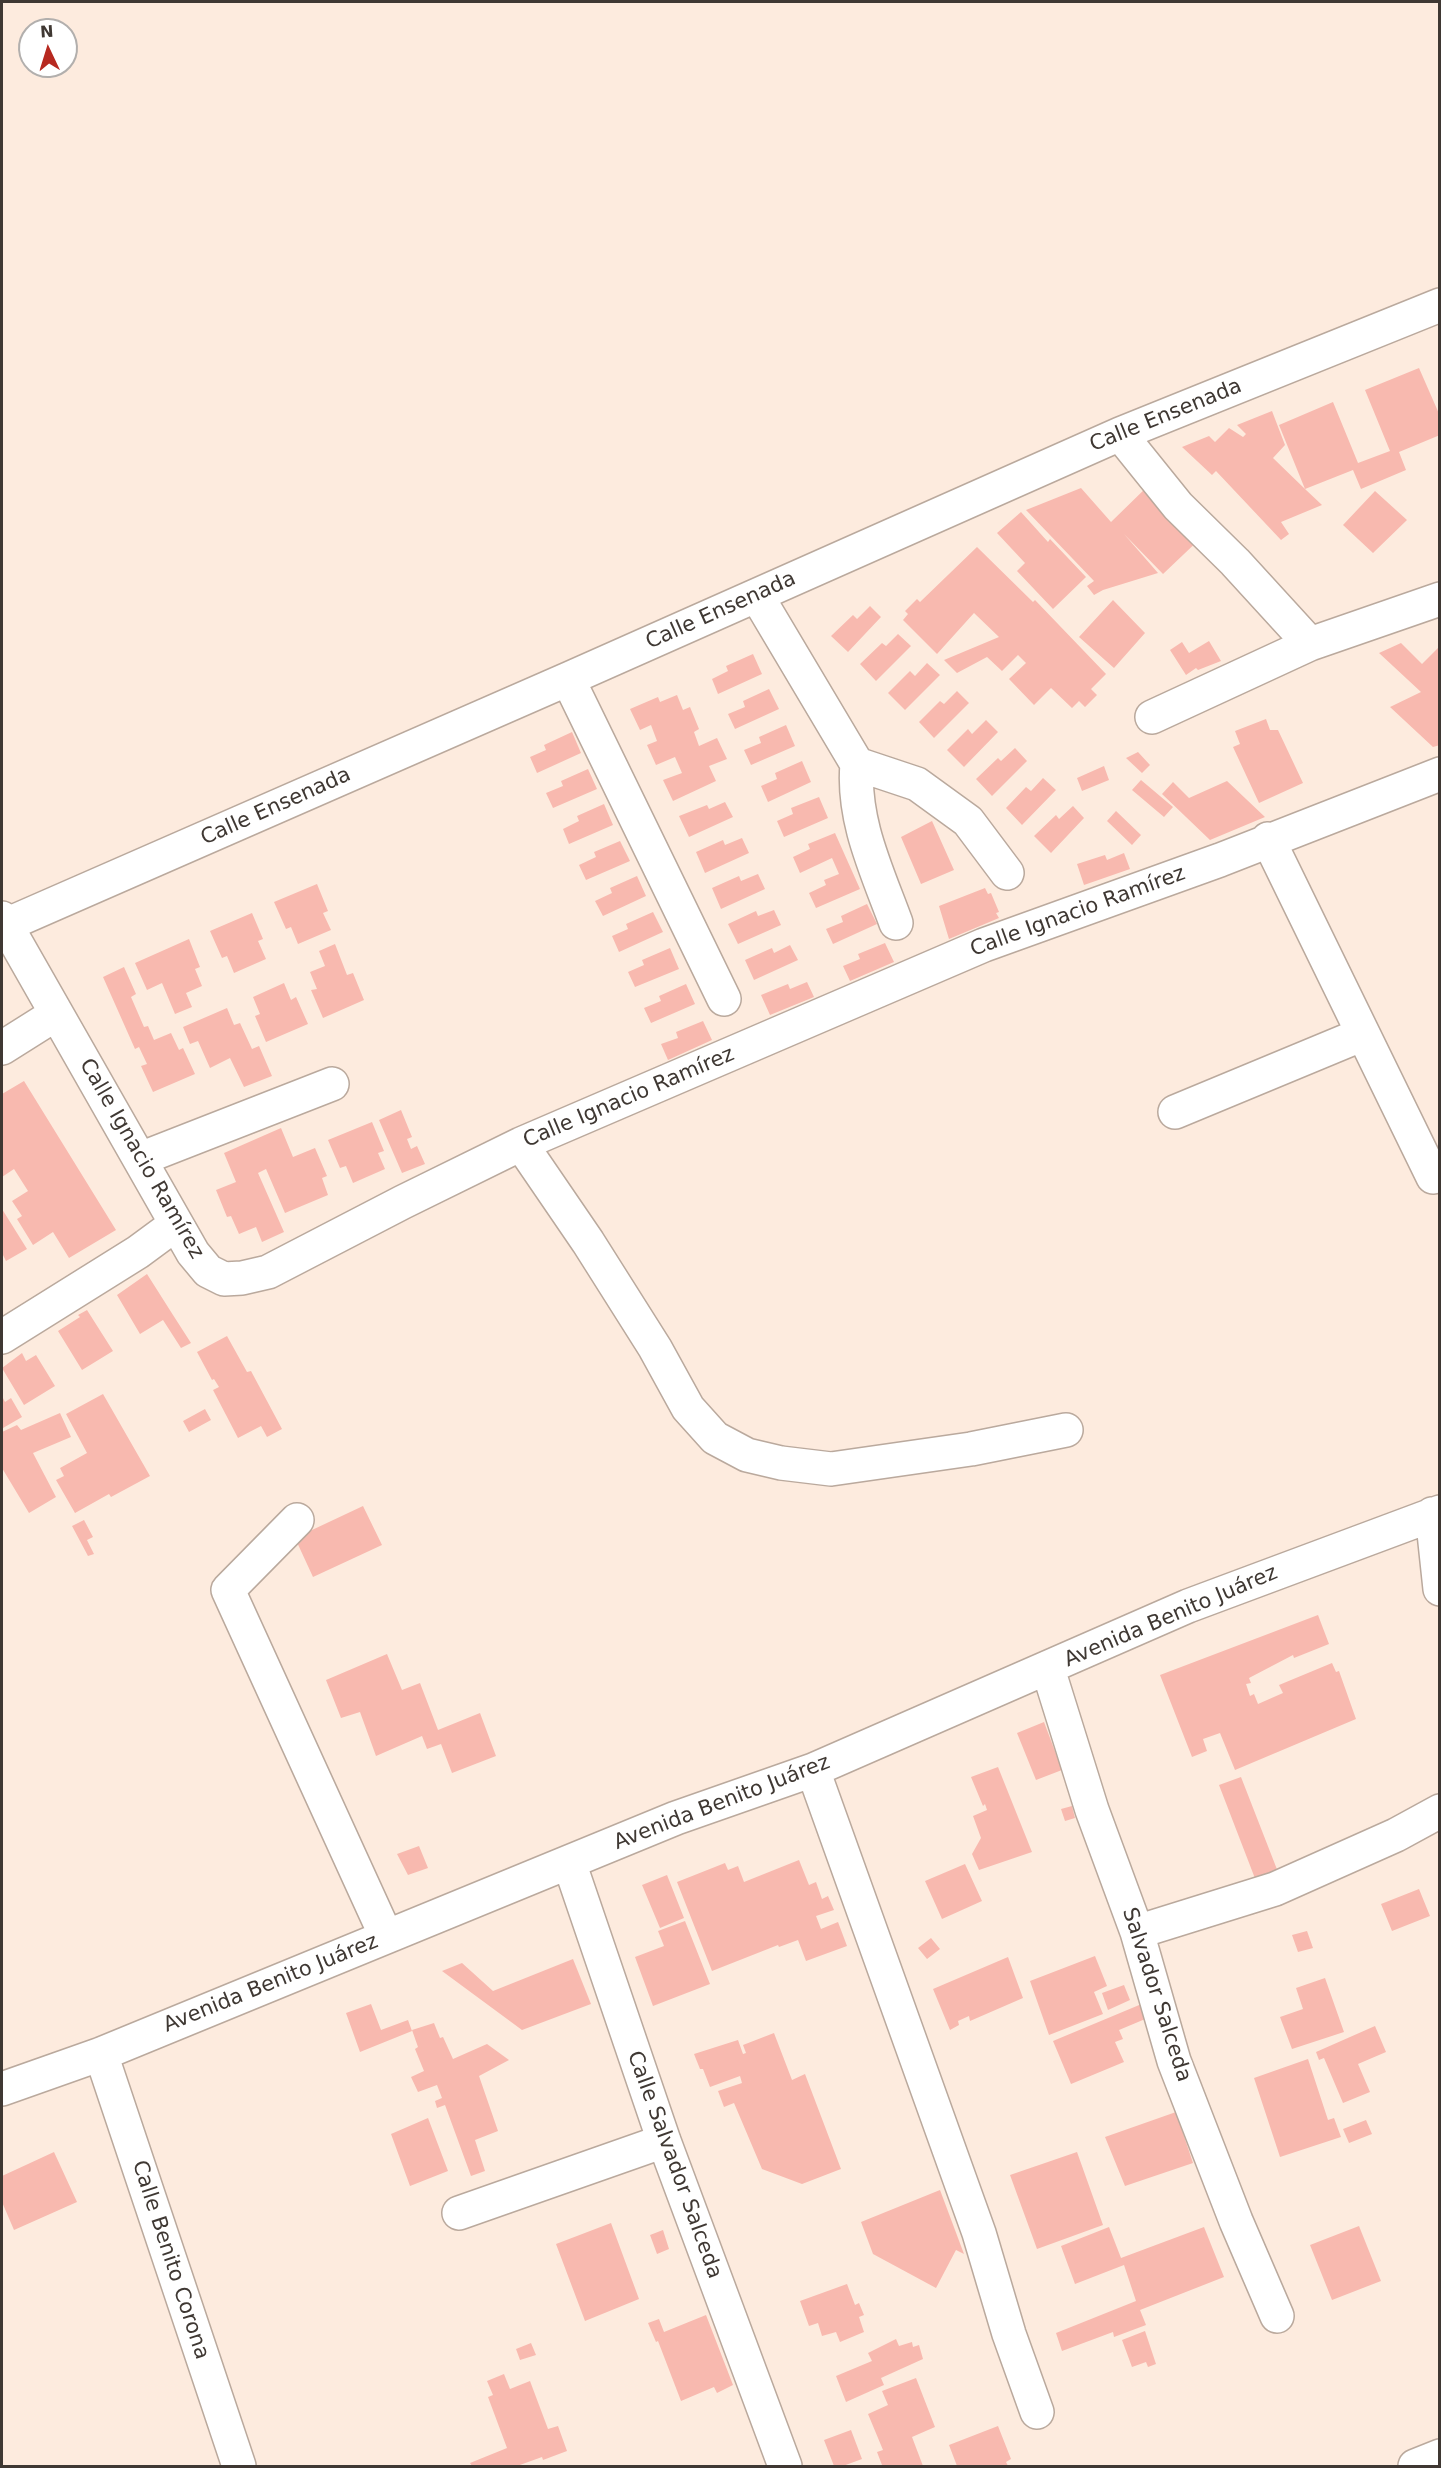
<!DOCTYPE html>
<html>
<head>
<meta charset="utf-8">
<style>
	body { margin:0 }
	#map { position:relative; width:1441px; height:2468px; overflow:hidden; background:#fdebde; font-family:"DejaVu Sans",sans-serif }
	canvas { display:block }
	.frame { position:absolute; inset:0; border:3px solid #3f3833; pointer-events:none }
	.north { position:absolute; left:18px; top:18px; width:60px; height:60px; box-sizing:border-box; background:#fff; border:2px solid #b2afad; border-radius:50%; rotate:356deg; font-size:16px; font-weight:700; line-height:24px; text-align:center; color:#3f3833 }
	.north::after { content:''; display:block; margin:auto; width:21px; height:27px; background:#b72920; clip-path:polygon(50% 0,100% 100%,50% 72%,0 100%) }
</style>
</head>
<body>
<div id="map">
<canvas width="1441" height="2468"></canvas>
<div class="frame"></div>
<div class="north">N</div>
</div>
<script>
const context = document.querySelector('canvas').getContext('2d');
context.lineJoin = 'round';
function paint(path, color) { context.fillStyle = color; context.fill(path, 'evenodd'); }
function stroke(path, color, width, dash) { context.strokeStyle = color; context.lineWidth = width; context.lineCap = dash ? 'butt' : 'round'; context.setLineDash(dash || []); context.stroke(path); }
function drawText(font, color, halo, rows, align = 'center') {
  context.font = font + ' "DejaVu Sans",sans-serif'; context.lineWidth = 6; context.setLineDash([]); context.textBaseline = 'middle'; context.strokeStyle = halo; context.fillStyle = color; for (const [text, x, y, turn = 0] of rows) {
    context.save(); context.translate(x, y); context.rotate((+turn || 0) * Math.PI / 180); context.textAlign = isNaN(turn) ? turn : align; if (halo) context.strokeText(text, 0, 0); context.fillText(text, 0, 0); context.restore();
  }
}
const building = new Path2D(`
	M1419,368l21,48v19l-41,17 7,18 -45,19 -8,-19 -48,19 17,16 -41,17 8,12 -8,6 -65,-69 -4,4 -30,-28 27,-11 6,6 14,-14 14,9 3,-3 -9,-9 35,-14 13,34 -12,13 32,31 -26,-64 54,-23 25,61 32,-12 -25,-61z
	M1152,482l52,53 -41,39 -39,-40 34,39 -55,17 -9,5 -7,-9 7,-5 -68,-71 55,-22 30,34z
	M1375,491l32,29 -34,33 -30,-28z
	M1021,512l27,30 2,-3 36,38 -33,32 -36,-38 8,-8 -28,-30z
	M977,547l56,55 2,-2 71,74 -15,15 6,6 -12,12 -6,-6 -7,7 -21,-20 -17,17 -25,-26 17,-16 -8,-8 -16,16 -15,-14 -30,16 -13,-13 55,-23 -25,-24 -37,41 -34,-34 5,-6 -3,-3 12,-12 3,3z
	M1113,600l32,33 -31,35 -35,-31z
	M870,606l11,11 -33,35 -17,-16 22,-21 4,4z
	M898,634l13,12 -35,35 -16,-17 22,-21 4,3z
	M1209,641l12,20 -23,9 -2,-2 -10,7 -16,-25 12,-8 7,11z
	M1401,643l21,21 18,-18v99l-7,2 -43,-40 31,-15 -42,-39z
	M753,654l9,20 -44,20 -6,-15 16,-8 -2,-5z
	M927,663l13,12 -35,35 -17,-17 22,-22 5,5z
	M769,689l10,20 -44,20 -7,-15 17,-7 -2,-6z
	M957,691l12,12 -35,35 -15,-16 21,-21 4,3z
	M677,695l6,15 7,-3 9,22 -5,3 5,14 18,-8 10,21 -18,7 7,15 -43,20 -10,-21 19,-7 -7,-16 -19,8 -9,-20 10,-4 -6,-16 -11,5 -10,-21 28,-12 2,5z
	M1266,719l4,11h8l25,53 -44,20 -26,-56 7,-3 -5,-13z
	M986,720l12,12 -34,35 -17,-17 21,-21 4,5z
	M786,725l9,21 -44,19 -7,-15 17,-7 -2,-6z
	M572,732l9,21 -44,20 -7,-16 16,-7 -2,-5z
	M1015,748l12,13 -35,35 -16,-17 22,-21 3,3z
	M1138,752l12,13 -8,8 -16,-15z
	M802,761l9,21 -43,20 -7,-16 16,-7 -2,-6z
	M1104,766l5,14 -27,11 -5,-13z
	M588,769l9,20 -44,19 -7,-15 17,-7 -2,-5z
	M1043,778l13,12 -34,35 -16,-17 20,-21 5,4z
	M1141,780l32,27 -9,10 -32,-27z
	M1227,781l38,36 -55,23 -48,-46 11,-12 16,16z
	M819,797l9,21 -44,19 -7,-16 16,-7 -2,-6z
	M725,802l8,15 -44,20 -10,-21 28,-11 2,4z
	M604,804l9,21 -44,19 -6,-15 16,-8 -2,-5z
	M1073,806l11,12 -33,35 -17,-17 22,-21 3,4z
	M1116,811l25,24 -9,10 -25,-24z
	M932,821l22,49 -33,14 -20,-47z
	M835,833l25,56 -44,19 -7,-15 17,-8 -2,-5 15,-6 -7,-16 -32,15 -7,-16 17,-8 -2,-5z
	M742,838l7,15 -44,20 -9,-21 27,-12 2,5z
	M620,841l10,20 -44,19 -7,-15 17,-8 -2,-5z
	M1124,853l6,16 -46,16 -7,-21 28,-9 2,5z
	M758,874l7,15 -44,20 -9,-21 27,-12 2,5z
	M637,876l9,20 -43,20 -8,-15 17,-8 -2,-5z
	M317,884l11,27 -5,2 8,17 -33,14 -7,-17 -5,2 -12,-27z
	M985,888l3,6 3,-1 8,19 -3,1 3,5 -50,21 -10,-33z
	M867,904l10,20 -44,20 -7,-15 17,-7 -2,-6z
	M774,910l7,15 -43,19 -10,-20 28,-13 2,5z
	M653,912l10,20 -44,20 -7,-16 16,-7 -2,-5z
	M252,913l11,26 -5,2 8,18 -32,14 -7,-17 -5,2 -12,-27z
	M189,939l11,28 -5,2 7,17 -16,7 6,14 -17,7 -13,-31 -15,7 -12,-27z
	M885,943l9,19 -44,19 -7,-15 17,-7 -2,-5z
	M335,944l12,31 6,-2 11,27 -41,18 -12,-28 6,-1 -7,-17 15,-6 -6,-15z
	M790,945l8,15 -44,20 -9,-20 27,-12 2,5z
	M670,948l9,21 -44,18 -7,-15 16,-7 -2,-5z
	M124,967l12,27 -5,3 13,30 4,-1 6,14 17,-7 8,17 4,-2 12,26 -42,18 -12,-26 6,-2 -8,-17 -4,2 -32,-72z
	M807,982l7,15 -44,18 -9,-20 27,-11 2,5z
	M284,983l7,17 5,-3 12,27 -42,18 -11,-26 5,-2 -7,-17z
	M686,984l9,20 -44,19 -7,-15 17,-7 -2,-5z
	M227,1008l7,17 6,-2 12,26 7,-3 13,30 -28,11 -14,-29 -20,10 -12,-27 -8,3 -7,-17z
	M703,1021l9,19 -44,20 -7,-16 17,-6 -2,-6z
	M24,1081l92,149 -47,28 -16,-26 -20,13 -16,-26 5,-3 -10,-15 16,-10 -14,-22 -12,8v-83z
	M401,1110l11,27 -5,2 4,10 6,-3 8,18 -23,9 -23,-53z
	M372,1122l12,29 -6,2 7,16 -32,14 -7,-17 -6,2 -12,-28z
	M281,1128l12,29 22,-9 12,28 -5,2 6,17 -43,18 -19,-44 -8,4 26,59 -22,10 -6,-15 -17,7 -8,-18 -4,1 -11,-27 20,-8 -12,-29z
	M2,1209l25,40 -21,12 -4,-8z
	M147,1274l26,41 18,28 -10,5 -18,-28 -23,14 -23,-39z
	M87,1310l26,41 -31,19 -24,-39 22,-14 -2,-2z
	M227,1336l20,36 4,-1 31,58 -15,8 -6,-11 -23,12 -25,-48 6,-3 -5,-8 -2,1 -15,-28z
	M22,1353l4,8 10,-6 19,31 -31,19 -22,-37z
	M103,1394l47,82 -39,21 -2,-3 -34,19 -19,-33 8,-4 -4,-8 27,-15 -21,-39z
	M2,1396l3,6 6,-4 11,19 -19,11z
	M205,1409l6,11 -22,12 -6,-11z
	M60,1413l11,24 -38,16 23,44 -27,16 -27,-45v-36l15,-7 4,5z
	M363,1506l19,39 -69,32 -18,-39z
	M84,1520l9,17 -6,3 7,14 -6,2 -16,-30z
	M1318,1615l11,29 -35,14 -1,-3 -44,23 2,5 -5,1 4,12 4,-2 4,10 25,-11 -4,-8 53,-22 4,9 3,-1 17,48 -121,51 -15,-37 -17,6 4,12 -15,6 -32,-82z
	M387,1654l15,36 18,-7 18,47 42,-17 16,43 -44,17 -11,-29 -14,5 -5,-13 -46,20 -16,-44 -19,6 -15,-38z
	M1044,1722l18,48 -26,10 -19,-47z
	M998,1767l34,85 -53,18 -7,-16 9,-16 -8,-22 14,-6 -2,-6 -2,2 -12,-29z
	M1241,1777l37,95 -22,9 -37,-96z
	M1072,1806l3,12 -10,3 -4,-12z
	M419,1846l9,22 -20,7 -11,-21z
	M799,1860l10,25 7,-3 6,17 6,-3 6,14 -18,6 5,13 17,-7 9,24 -41,15 -8,-21 -19,7 -1,-2 -66,26 -35,-89 48,-19 3,7 10,-4 6,16z
	M965,1864l17,37 -40,18 -17,-38z
	M667,1875l17,43 -24,10 -18,-43z
	M1419,1889l11,27 -38,15 -11,-27z
	M685,1921l25,63 -57,22 -18,-49 29,-11 -6,-15z
	M1307,1931l6,17 -15,4 -6,-17z
	M931,1938l9,11 -13,10 -9,-11z
	M1095,1956l12,30 -13,6 9,22 -54,21 -19,-54z
	M1008,1957l15,41 -53,23 -1,-5 -11,5 1,4 -9,5 -17,-41z
	M573,1959l18,45 -69,26 -80,-59 20,-8 31,28z
	M1325,1978l19,54 -52,17 -12,-32 23,-8 -7,-21z
	M1124,1985l6,15 -22,10 -6,-17z
	M1144,2003l6,14 -31,13 4,9 -8,3 9,20 -53,22 -18,-43z
	M371,2004l10,26 27,-10 4,11 -52,21 -14,-39z
	M434,2023l6,15 3,-1 10,22 34,-15 22,16 -30,16 19,55 -23,9 10,31 -14,5 -26,-71 -8,3 -2,-7 7,-3 -5,-13 -19,7 -7,-15 13,-6 -9,-22 3,-2 -6,-17z
	M1375,2026l11,26 -28,12 12,28 -27,11 -19,-45 -5,2 -3,-8z
	M774,2033l18,47 13,-6 36,95 -39,15 -40,-15 -28,-66 -10,4 -6,-16 24,-8 -2,-7 -30,11 -7,-18h-3l-6,-15 44,-14 5,14 3,-1 -3,-8z
	M1308,2059l20,61 6,-2 7,19 -61,20 -26,-79z
	M1176,2112l17,51 -68,23 -20,-49z
	M428,2118l20,53 -38,15 -19,-52z
	M1366,2120l6,14 -23,9 -6,-14z
	M54,2152l23,50 -63,28 -12,-28v-26z
	M1077,2152l26,73 -66,24 -27,-74z
	M940,2190l24,64 -8,-4 -20,38 -63,-34 -12,-32z
	M611,2223l28,76 -54,22 -29,-77z
	M1359,2226l22,55 -49,19 -22,-55z
	M1109,2227l12,31 83,-31 20,50 -84,33 6,15 -32,12 -1,-5 -51,19 -6,-18 80,-32 -12,-36 -49,19 -14,-38z
	M663,2230l6,19 -12,5 -7,-19z
	M847,2284l8,21 4,-2 5,12 -5,2 5,15 -24,10 -4,-10 -14,4 -4,-13 -9,3 -9,-25z
	M706,2315l27,70 -16,8 -3,-6 -33,14 -23,-60 -2,1 -8,-19 11,-4 5,13z
	M1145,2331l11,33 -8,3 -2,-5 -14,5 -10,-27z
	M896,2339l3,7 13,-4 1,5 6,-2 4,14 -42,19 3,7 -38,17 -10,-26 36,-15 -4,-8z
	M531,2343l5,12 -16,5 -4,-11z
	M504,2374l6,15 20,-8 18,48 10,-3 9,25 -24,9 -1,-3 -25,9h-45l-2,-3 37,-15 -19,-51 5,-2 -6,-14z
	M916,2378l19,49 -23,10 11,29h-45l4,-1 -5,-13 6,-2 -15,-36 20,-9 -6,-14z
	M998,2426l13,33 -5,3 2,4h-51l-8,-21z
	M851,2430l11,29 -19,7h-9l-10,-26z`);
const minor = new Path2D(`
	M1120,434l58,72 57,56 75,82
	M757,596l100,168c-5,56 20,107 39,159
	M568,679l156,320
	M1152,717l158,-73 130,-45
	M857,764l60,20 51,37 39,52
	M1268,839l165,338
	M2,918l191,335 15,18 16,8 18,-1 26,-6 135,-70 118,-58 463,-199 236,-85 220,-86
	M6,925l562,-246 552,-245 320,-129
	M2,1048l54,-34
	M1175,1112l188,-78
	M521,1144l67,98 67,106 33,60 27,30 32,17 34,8 50,6 140,-20 95,-19
	M140,1159l192,-75
	M2,1337l136,-85 38,-28
	M1432,1514l8,75
	M297,1520l-69,70 158,346
	M1048,1669l44,141 45,122 37,129 62,160 41,95
	M813,1770l166,463 30,101 28,78
	M569,1862l95,279 121,325
	M1137,1932l138,-43 121,-54 44,-24
	M101,2054l138,412
	M2,2089l99,-35 575,-236 137,-48 375,-164 252,-94
	M459,2213l205,-72
	M1415,2466l25,-10`);
const streetNames = [
	["Calle Ensenada",1166,416,-22],
	["Calle Ensenada",721,611,-24],
	["Calle Ensenada",276,807,-24],
	["Calle Ignacio Ramírez",1078,912,-20],
	["Calle Ignacio Ramírez",629,1098,-23],
	["Calle Ignacio Ramírez",141,1159,60],
	["Avenida Benito Juárez",1171,1617,-23],
	["Avenida Benito Juárez",722,1803,-21],
	["Avenida Benito Juárez",271,1984,-22],
	["Salvador Salceda",1156,1995,72],
	["Calle Salvador Salceda",674,2165,70],
	["Calle Benito Corona",170,2260,72]
];
paint(building, '#f8b9af');
stroke(minor, '#baa99d', 36);
stroke(minor, '#fff', 33);
drawText('21px', '#3f3833', '#fff', streetNames);
</script>
</body>
</html>
